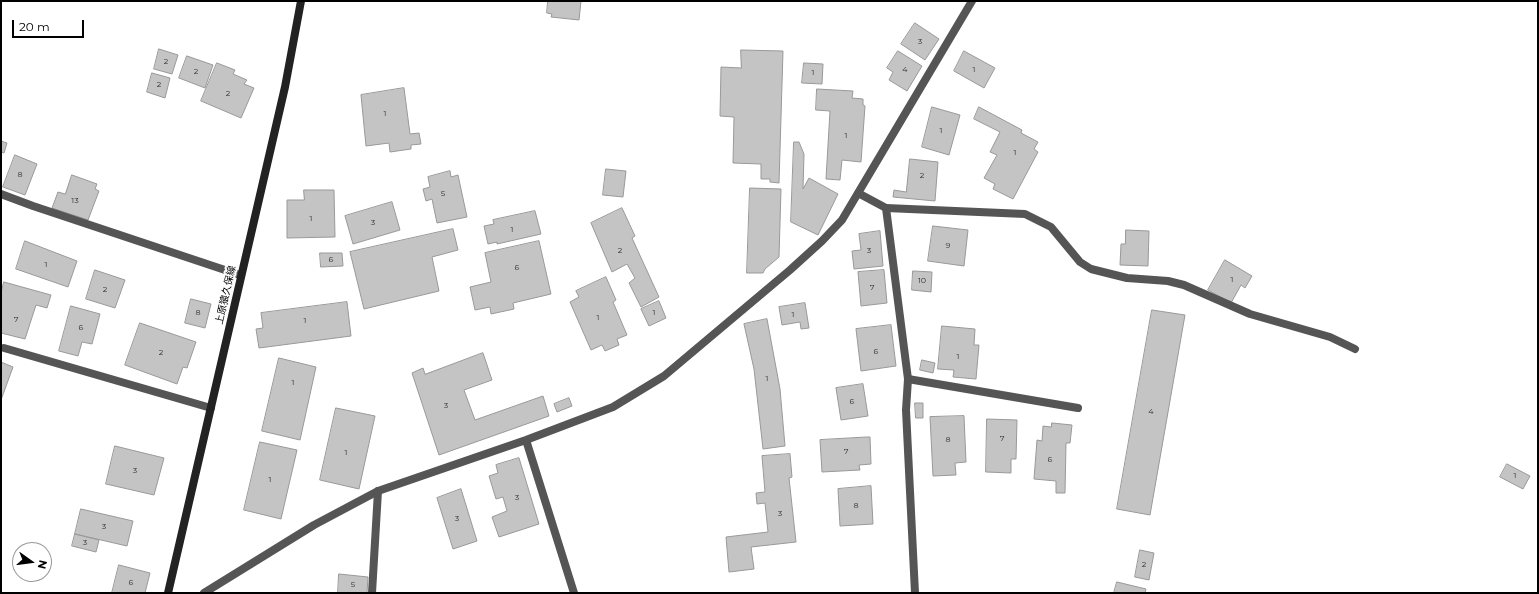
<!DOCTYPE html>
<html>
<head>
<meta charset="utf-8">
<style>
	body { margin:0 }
	#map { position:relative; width:1539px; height:594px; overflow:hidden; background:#fff; font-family:Montserrat,sans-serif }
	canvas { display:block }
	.frame { position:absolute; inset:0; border:2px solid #000; pointer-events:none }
	.north { position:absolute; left:12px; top:542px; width:40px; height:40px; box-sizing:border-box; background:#fff; border:1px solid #999; border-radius:50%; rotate:104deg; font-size:11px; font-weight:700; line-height:16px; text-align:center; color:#000 }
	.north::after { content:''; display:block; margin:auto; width:14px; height:18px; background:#000; clip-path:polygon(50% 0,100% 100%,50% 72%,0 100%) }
	.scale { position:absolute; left:12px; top:20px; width:72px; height:18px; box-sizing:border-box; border:2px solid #000; border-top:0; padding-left:5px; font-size:12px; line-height:14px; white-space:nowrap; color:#000; -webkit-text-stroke:3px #fff; paint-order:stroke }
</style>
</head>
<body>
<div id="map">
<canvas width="1539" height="594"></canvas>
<div class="frame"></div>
<div class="north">N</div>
<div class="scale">20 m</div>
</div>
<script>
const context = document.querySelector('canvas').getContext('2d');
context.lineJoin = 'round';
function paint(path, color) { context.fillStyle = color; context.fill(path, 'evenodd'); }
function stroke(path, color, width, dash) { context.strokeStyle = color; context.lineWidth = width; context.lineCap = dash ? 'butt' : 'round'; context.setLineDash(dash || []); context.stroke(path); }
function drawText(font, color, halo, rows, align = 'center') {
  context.font = font + ' Montserrat,"Noto Sans JP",sans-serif'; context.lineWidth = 4; context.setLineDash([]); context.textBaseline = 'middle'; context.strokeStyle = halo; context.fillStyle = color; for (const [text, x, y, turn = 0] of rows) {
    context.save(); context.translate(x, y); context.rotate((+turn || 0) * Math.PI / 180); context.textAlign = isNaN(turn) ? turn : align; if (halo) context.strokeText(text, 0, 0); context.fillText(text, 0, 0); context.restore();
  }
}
const building = new Path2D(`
	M548,1h33l-2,19 -28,-3 1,-3 -5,-1z
	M915,23l24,16 -14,21 -24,-16z
	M159,49l19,6 -6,19 -18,-5z
	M741,50l42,1 -4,132 -9,-1v-3h-9v-15l-28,-1 1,-46 -14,-1 1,-49 20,1z
	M898,51l24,15 -15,25 -18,-11 4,-8 -6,-4z
	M964,51l31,17 -11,20 -30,-17z
	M187,56l26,9 -8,23 -26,-10z
	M217,63l18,7 -2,4 14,6 -3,4 10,4 -13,30 -40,-17z
	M804,63l19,1 -1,20 -20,-1z
	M152,73l18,5 -5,20 -18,-6z
	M404,88l6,46 9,-1 2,11 -10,1v4l-21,3 -1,-9 -23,3 -5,-51z
	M817,89l36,2 -1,7 11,1v6l2,1 -4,56 -19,-2 -2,20 -14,-1 4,-68 -14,-1z
	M932,107l28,8 -11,40 -27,-8z
	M979,107l43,23 -1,3 17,9 -4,7 4,3 -25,47 -20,-10 2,-5 -11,-6 13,-23 -7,-3 10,-20 -26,-13z
	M1,141l6,2 -3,10 -3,-1z
	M794,142h5l5,12 -1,35 6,-11 29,16 -20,41 -27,-13z
	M15,155l22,9 -12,31 -22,-8z
	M910,159l28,3 -3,39 -42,-4 1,-7 12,2z
	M606,169l20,2 -3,26 -20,-2z
	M450,171l1,6 7,-2 9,42 -30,6 -5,-24 -6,2 -3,-12 7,-2 -2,-10z
	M72,175l25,9 -2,5 4,2 -11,29 -36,-12 6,-16 7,2z
	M750,188l31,1 -2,68 -14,12 -2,4h-16z
	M304,190h30l1,47 -48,1v-38h17z
	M392,202l8,28 -47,14 -8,-28z
	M622,208l13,28 -3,2 27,59 -18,10 -12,-24 6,-5 -8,-14 -15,8 -21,-49z
	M535,211l6,23 -44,10v-2l-9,2 -4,-18 10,-2 -1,-4z
	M933,226l35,4 -4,36 -36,-5z
	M453,229l5,21 -26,7 7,34 -75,18 -14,-57z
	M1126,230l23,1 -1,35 -28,-1 1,-21h4z
	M880,231l3,35 -29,3 -2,-18 9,-1 -2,-16z
	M25,241l52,20 -9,26 -52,-18z
	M539,241l12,53 -38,9 1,6 -23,5 -1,-7 -15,3 -5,-23 21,-5 -6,-29z
	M320,253h22l1,13 -22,1z
	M1225,260l27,16 -7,12 -4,-3 -10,18 -23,-13z
	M95,270l30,10 -10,28 -29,-9z
	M884,270l3,33 -26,3 -3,-34z
	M913,271l19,1 -1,20 -19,-2z
	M606,277l10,23 -3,2 14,33 -10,4 2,6 -14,6 -3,-6 -11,5 -21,-48 9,-5 -3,-6z
	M4,282l47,13 -4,13 -11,-3 -11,34 -24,-6v-39z
	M191,299l20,5 -6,24 -20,-5z
	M659,301l7,17 -17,8 -8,-17z
	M347,302l4,34 -92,12 -3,-19 7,-1 -2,-15z
	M805,303l4,25 -8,1 -1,-7 -18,3 -3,-18z
	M71,306l29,8 -8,30 -10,-2 -4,14 -19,-5z
	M1152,310l33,5 -35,200 -33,-6z
	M767,319l13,70 5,57 -22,3 -9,-80 -10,-45z
	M140,323l56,19 -9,26 -4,-1 -6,17 -52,-19z
	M891,325l5,41 -35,5 -5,-42z
	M942,326l33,3 -1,16h5l-3,34 -23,-2 1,-7 -16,-1z
	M483,353l9,27 -28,10 11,30 68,-24 6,20 -110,39 -27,-82 11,-5 2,6z
	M279,358l37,9 -16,73 -38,-9z
	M922,360l13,3 -2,10 -13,-3z
	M1,362l12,5 -12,33z
	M863,384l5,32 -27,4 -5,-32z
	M569,398l3,8 -15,6 -3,-8z
	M915,403h8v15h-7z
	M336,408l39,8 -16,73 -39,-9z
	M964,416l2,46 -11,1 1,12 -23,1 -3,-59z
	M987,419l30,1 -1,39h-5v14l-25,-1z
	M1052,423l20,2 -2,18h-4l-1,50h-9v-12l-22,-2 3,-39 5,1 1,-15 8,1z
	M867,437h3l1,27 -12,1 1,5 -38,2 -2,-32z
	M260,442l37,8 -16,69 -37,-9z
	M115,446l49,12 -10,37 -48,-11z
	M790,454l2,23 -3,1 7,64 -45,5 3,22 -25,3 -3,-35 42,-5 -3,-29 -8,1 -1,-11 9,-1 -3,-36z
	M519,458l20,66 -40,13 -7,-20 15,-6 -4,-14 -7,2 -7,-23 9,-3 -2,-8z
	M1507,464l23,12 -7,13 -23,-12z
	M871,486l2,38 -33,2 -2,-37z
	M461,489l16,52 -24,8 -16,-51z
	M81,509l52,12 -6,25 -52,-12z
	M75,534l24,6 -3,12 -24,-6z
	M1140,550l14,3 -5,27 -14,-3z
	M119,565l31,8 -5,20h-33z
	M339,574l29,3 -1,16h-29z
	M1117,582l29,7 -1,4h-31z`);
const service = new Path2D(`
	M1,194l32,12 207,69
	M886,208l139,6 26,13 29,35 11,7 36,9 41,3 16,4 66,29 80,23 25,12
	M4,348l207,60
	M908,379l170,29
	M372,593l6,-102`);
const minor = new Path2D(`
	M858,193l28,15 22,171 -2,31 9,183
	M526,440l48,153
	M204,593l110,-68 64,-34 148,-51 87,-33 51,-31 126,-106 32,-29 20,-21 130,-219`);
const secondary = new Path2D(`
	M168,593l117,-506 16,-86`);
const numberNames = [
	["3",920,42],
	["2",166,62],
	["4",905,70],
	["1",974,70],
	["2",196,72],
	["1",813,73],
	["2",159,85],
	["2",228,94],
	["1",385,114],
	["1",941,131],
	["1",846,136],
	["1",1015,153],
	["8",20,175],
	["2",922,176],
	["5",443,194],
	["13",75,201],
	["1",311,219],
	["3",373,223],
	["1",512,230],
	["9",948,246],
	["2",620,251],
	["3",869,251],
	["6",331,260],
	["1",46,265],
	["6",517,268],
	["1",1232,280],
	["10",922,281],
	["7",872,288],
	["2",105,290],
	["8",198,313],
	["1",654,313],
	["1",793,315],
	["1",598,318],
	["7",16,320],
	["1",305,321],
	["6",81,328],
	["6",876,352],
	["2",161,353],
	["1",958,357],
	["1",767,379],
	["1",293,383],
	["6",852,402],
	["3",446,406],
	["4",1151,412],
	["7",1002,439],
	["8",948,440],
	["7",846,452],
	["1",346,453],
	["6",1050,460],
	["3",135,471],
	["1",1515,476],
	["1",270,480],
	["3",517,498],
	["8",856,506],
	["3",780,514],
	["3",457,519],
	["3",104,527],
	["3",85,543],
	["2",1144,565],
	["6",131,583],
	["5",353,585]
];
const streetNames = [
	["上原猿久保線",226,295,-77]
];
paint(building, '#c4c4c4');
stroke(building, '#999', 1);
stroke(service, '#555', 8);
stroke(minor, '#555', 8);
stroke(secondary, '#222', 8);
drawText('8px', '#313131', null, numberNames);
drawText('10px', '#000', '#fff', streetNames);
</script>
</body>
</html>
